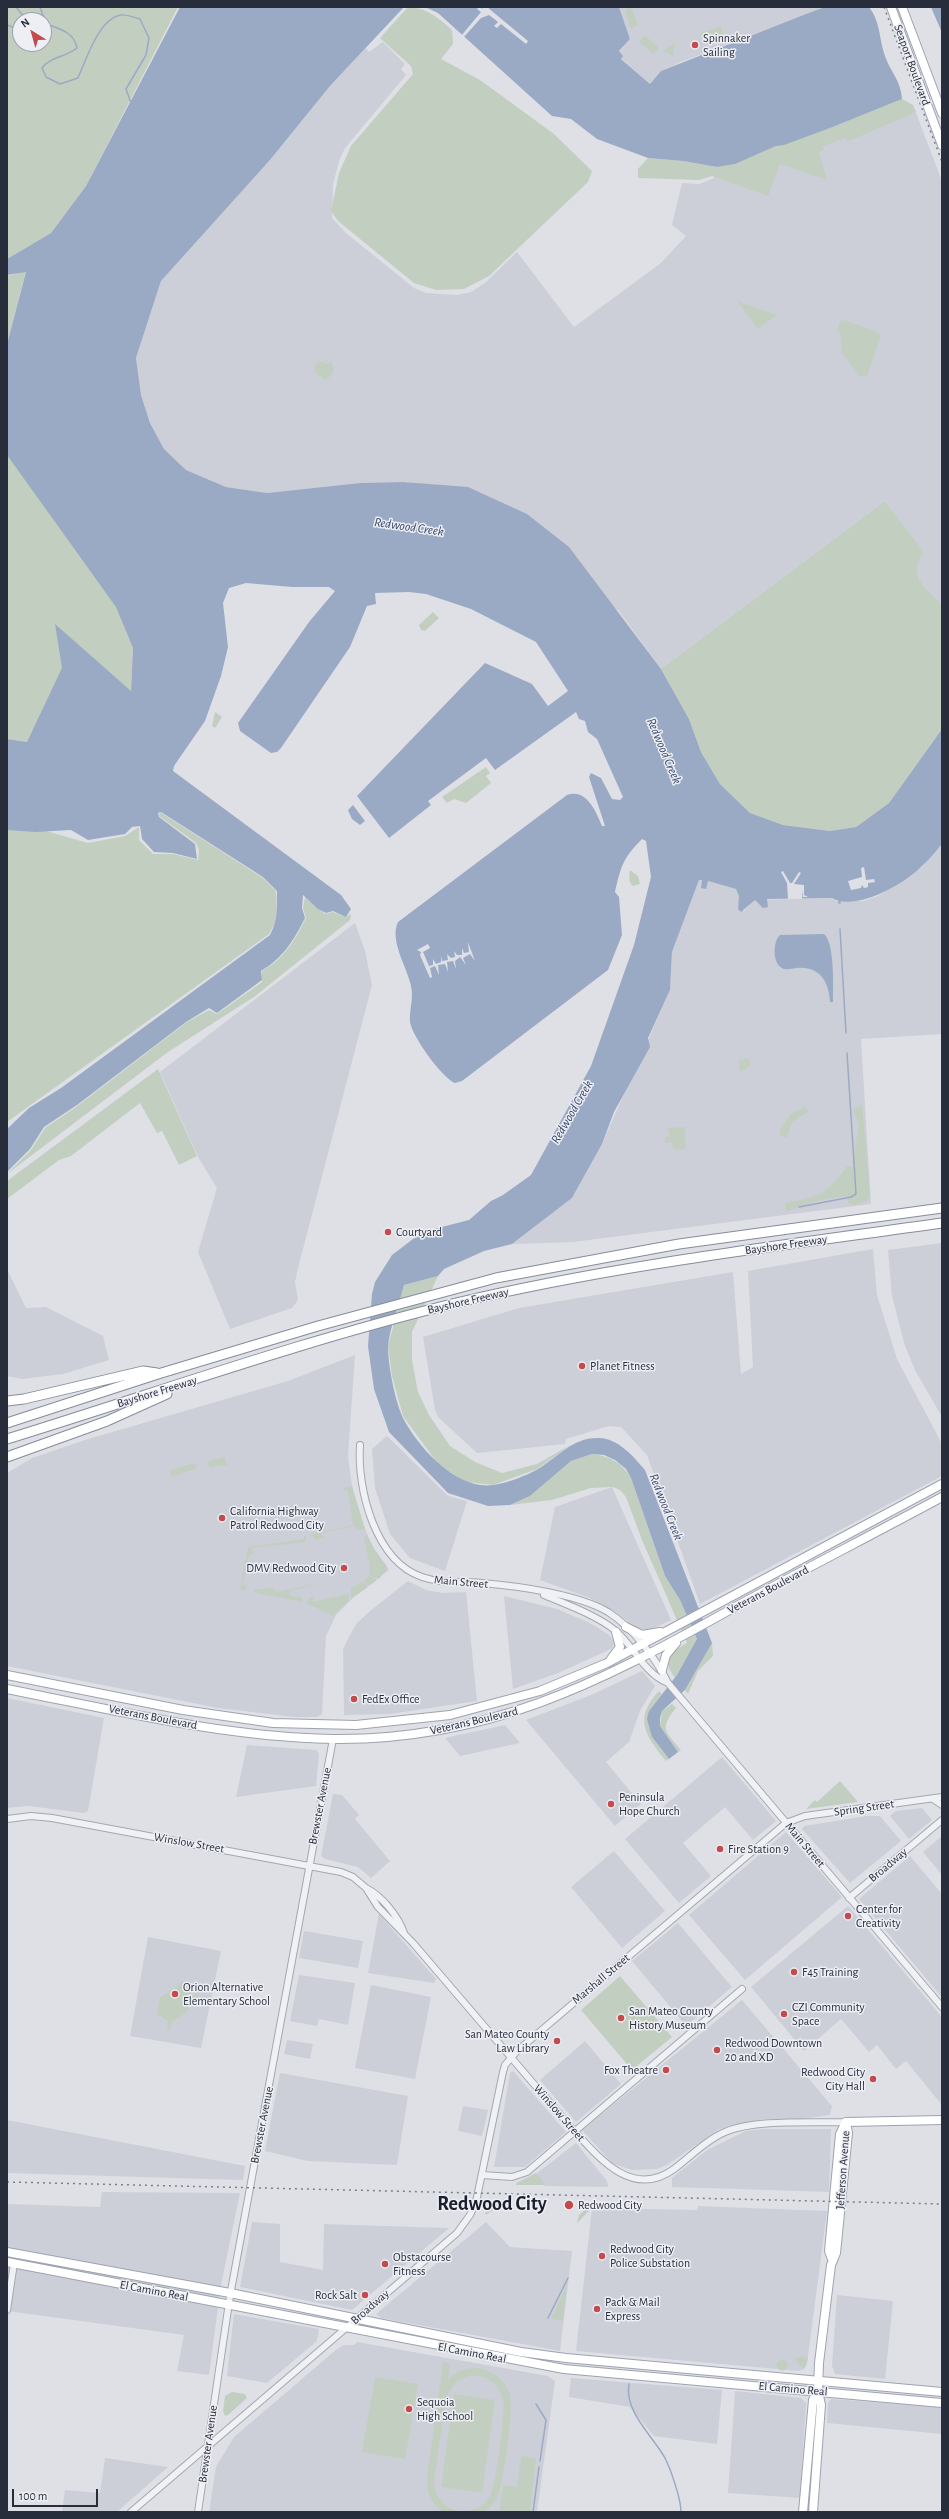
<!DOCTYPE html>
<html>
<head>
<meta charset="utf-8">
<style>
	body { margin:0 }
	#map { position:relative; width:949px; height:2519px; overflow:hidden; background:#dee0e6; font-family:"Alegreya Sans",sans-serif }
	canvas { display:block }
	.frame { position:absolute; inset:0; border:8px solid #282d3c; pointer-events:none }
	.north { position:absolute; left:12px; top:12px; width:40px; height:40px; box-sizing:border-box; background:#edeff4; border:1px solid #9ea1aa; border-radius:50%; rotate:323deg; font-size:11px; font-weight:700; line-height:16px; text-align:center; color:#282d3c }
	.north::after { content:''; display:block; margin:auto; width:14px; height:18px; background:#c34b4e; clip-path:polygon(50% 0,100% 100%,50% 72%,0 100%) }
	.scale { position:absolute; left:12px; top:2489px; width:86px; height:18px; box-sizing:border-box; border:2px solid #282d3c; border-top:0; padding-left:5px; font-size:12px; line-height:14px; white-space:nowrap; color:#282d3c; -webkit-text-stroke:3px #edeff4; paint-order:stroke }
</style>
</head>
<body>
<div id="map">
<canvas width="949" height="2519"></canvas>
<div class="frame"></div>
<div class="north">N</div>
<div class="scale">100 m</div>
</div>
<script>
const context = document.querySelector('canvas').getContext('2d');
context.lineJoin = 'round';
function paint(path, color) { context.fillStyle = color; context.fill(path, 'evenodd'); }
function stroke(path, color, width, dash) { context.strokeStyle = color; context.lineWidth = width; context.lineCap = dash ? 'butt' : 'round'; context.setLineDash(dash || []); context.stroke(path); }
function drawText(font, color, halo, rows, align = 'center') {
  context.font = font + ' "Alegreya Sans",sans-serif'; context.lineWidth = 3; context.setLineDash([]); context.textBaseline = 'middle'; context.strokeStyle = halo; context.fillStyle = color; for (const [text, x, y, turn = 0] of rows) {
    context.save(); context.translate(x, y); context.rotate((+turn || 0) * Math.PI / 180); context.textAlign = isNaN(turn) ? turn : align; if (halo) context.strokeText(text, 0, 0); context.fillText(text, 0, 0); context.restore();
  }
}
const built = new Path2D(`
	M619,7h206l-144,55 -20,9 -11,13 -29,-26 -2,-6 11,-13z
	M383,42l22,22 -4,5 5,6 -61,73 -6,13 -6,24 -1,33 14,15 68,55 12,5 31,2 14,-3 14,-9 32,-31 57,75 87,-64 25,-27 -14,-11 10,-42 17,1 15,-6 3,-11 175,-63 10,-5 11,6 29,76v425l-20,-21 -5,-12v-11l6,-8 -38,-53 -224,168 -42,-58 -184,-126 -32,-3 -43,1 -93,10 -41,-6 -40,-17 -22,-21 -14,-26 -9,-28 -5,-37 25,-77 109,-121 60,-74 36,-38 3,4z
	M942,844v190l-81,5 10,165 -298,38 -61,2 60,-46 30,-54 68,-154 2,-38 27,-72h3l-1,8 7,-7 28,8 4,7 -2,13 6,2 10,-11 78,-2 5,3h26l15,-5 43,-28z
	M355,923l10,28 7,34 -74,283 -3,14 3,18 -6,8 -62,21 -32,-77 19,-64 -19,-31 -38,-85z
	M942,1243v174l-27,-47 -10,-24 -13,-50 -4,-46z
	M873,1249l4,46 20,64 45,85v32l-242,128 -53,-149 -26,-28 -12,-1 -43,13 -1,5 -88,9 -39,-36 -3,-7 -12,-73 96,-29 214,-36 8,102 12,-7 -5,-96z
	M7,1269l19,39 20,-1 57,29 6,24 -46,14 -41,5 -15,-3z
	M355,1355l-7,101 4,30 5,23 18,44 14,17 -33,25 -20,20 -10,21 -4,78 -5,3h-23l-76,-9 -211,-42v-193l25,-15 53,-18 203,-59z
	M387,1436l61,60 19,5 -22,70 -35,-13 -20,-24 -15,-46 -3,-39z
	M612,1487l59,133 -21,10 -14,-2 -19,-15 -27,-15 -50,-18 15,-73z
	M408,1581l18,9 17,3 23,-1 11,109 -87,13 -46,1 -1,-66 7,-14 7,-12 13,-12z
	M504,1596l53,13 33,14 19,12 4,5 1,5 -3,4 -53,24 -45,16z
	M642,1671l13,15 -15,25 -11,31 -23,20 35,42 -26,22 -89,-106 65,-25z
	M7,1698l97,20 -16,93 -4,2 -55,-7 -22,2z
	M505,1725l15,18 -60,13 -15,-18z
	M247,1745l69,5 3,4 -3,32 -80,11z
	M722,1757l54,64 -23,19 -28,-33 -42,36 28,33 -32,27 -54,-64z
	M333,1794l9,1 17,20 -4,4 35,42 -19,17 -13,-11 -33,-8 -4,-3z
	M922,1808l10,12 -23,19 -19,-23 6,-5z
	M867,1816h13l21,25 -51,42 -48,-54 2,-3z
	M786,1832l56,65 -97,83 -56,-65z
	M942,1836v39l-19,-23z
	M614,1851l51,60 -43,37 -51,-61z
	M910,1856l32,38 -1,102 -82,-97z
	M848,1906l94,111v88l-36,-44 -10,8 -19,-24 -8,7 -28,-33 -37,32 -53,-64z
	M379,1914l57,65 -2,4 -66,-10z
	M678,1923l54,64 -46,39 -54,-65z
	M304,1931l59,10 -5,27 -59,-10z
	M148,1937l73,14 -20,97 -71,-12z
	M299,1975l56,8 -7,42 -29,-6 -2,7 -27,-5z
	M371,1985l60,12 -16,82 -60,-11z
	M742,2000l90,106 -2,9 -30,4h-38l-43,10 -52,36 -10,4 -25,1 -20,-7 -30,-33z
	M287,2040l26,4 -3,15 -26,-5z
	M585,2041l36,43 -45,38 -36,-42z
	M513,2071l53,61 -41,35h-31l16,-94z
	M280,2073l128,23 -11,69 -89,-4 -43,-10z
	M463,2106l25,4 -6,26 -24,-5z
	M7,2120l238,46 -2,14 -236,-7z
	M764,2129h67l-2,63 -157,-5v-9l35,-28 39,-19z
	M576,2143l31,38 1,6 -63,-1 -9,-12z
	M102,2192l138,1 -19,92 -12,90 -32,-4 7,-36 -177,-24v-107l93,3z
	M698,2206l129,5 -20,153 -3,5 -5,2 -223,-20 16,-143 105,2z
	M252,2222l28,2v38l43,8 1,-46 125,4 -97,82 -112,-23z
	M486,2222l24,25 62,4 -12,100 -179,-33 -5,-4z
	M837,2295l56,6 -8,78 -50,-5 -3,-8z
	M234,2314l85,15 -2,12 -50,42 -40,-7z
	M357,2342l191,34 4,3 3,2 -18,131h-328l7,-45 18,-30 103,-88 7,-4h10z
	M571,2378l151,12 -5,54 -63,-8 -24,-29 -61,-10z
	M735,2391l66,7 5,5 -6,95 -72,-5z
	M831,2399l111,8v27l-115,-11 1,-20z
	M105,2458l63,9 -51,45h-55l3,-22 35,3z`);
const green = new Path2D(`
	M7,7h171l-92,179 -35,47 -44,26zM20,20h24v24h-24z
	M408,7c18,0 32,12 44,23l1,14 -12,15 39,21 74,54 38,37 -4,11 -99,94 -25,13 -28,1 -22,-7 -76,-62 -7,-10 8,-38 12,-27 62,-72 -2,-8 -31,-28z
	M628,7h3l7,18 -7,4 -6,-16z
	M721,26l3,11 -20,7 -3,-11z
	M645,35l14,13 -6,6 -14,-12z
	M675,42l-2,14 -10,-5z
	M902,99l11,6 3,7 -60,26 -9,3 -2,-3 -22,8 1,4 -5,2 8,28 -47,-16 -12,32 -56,-20 -13,4 -61,-2v-9l10,-11 35,3 34,6 18,-3 41,-18 8,-1 46,-17z
	M26,271l-19,73v-68z
	M737,301l40,14 -19,14z
	M841,319l36,13 4,4 -14,40h-8l-17,-23 -2,-20 -3,-2z
	M319,357l1,5h5l3,-3 -2,4 1,1 4,-2 3,7 -3,7 -7,4 -4,-5 -4,4 2,-4 -3,-3h-5l5,-1v-5l-3,-3 4,2 3,-3z
	M7,414l107,162 11,52 8,20 -2,43 -104,51 -20,-3z
	M885,501l35,46 3,7c-17,23 6,35 19,52v123l-53,74 -33,24 -26,4 -47,-6 -33,-12 -30,-29 -19,-32 -12,-33 -28,-50z
	M433,612l6,6 -14,13 -4,-1 -2,-5z
	M215,712l7,5 -7,11 -3,-2z
	M486,767l4,6 -4,3 5,7 -25,20 -12,-4 -7,4 -5,-6z
	M160,812l103,66 13,13 1,22 -3,12 -5,9 -262,188v-300h8l73,21 37,-7 14,-9v13l14,14h20l25,6 1,-10 -3,-7 -37,-27z
	M630,870l8,6 2,8 -7,2c-5,-4 -4,-10 -3,-16z
	M305,897l20,17 8,-2 13,5 5,-3 -1,6 -96,77 -86,55 -161,122 24,-24 14,-22 31,-21 111,-85 22,-12 8,4 45,-32v-11c22,-12 33,-31 44,-53l-3,-10z
	M749,1058l1,8 -10,6 -1,-12z
	M158,1069l39,87 -18,9 -17,-34 -5,2 -17,-30 -69,53 -12,4 -52,39v-18z
	M862,1104l8,90 -2,7 -14,4 -5,-1 -3,-8c-21,2 -41,8 -60,16l-1,-9c35,-7 40,-7 62,-37l5,1 7,-43 -6,-14z
	M806,1107l2,5 -16,10 -5,15 -3,1 -4,-4v-5l11,-15z
	M685,1127l1,22 -13,1 -1,-8 -7,1v-6l5,-1 -3,-8z
	M438,1276l-26,56v28l6,32 11,23 21,31 25,16 27,11 35,-9 35,-20 -35,25 -44,16 -27,-3 -28,-18 -35,-48 -11,-40 -4,-30 16,-61z
	M592,1454c18,2 30,9 39,24l34,98 15,24 17,39 -4,9 -18,30c-14,-19 -5,-25 12,-35l-45,-103 -16,-43 -6,-7 -7,-3 -22,1 -39,12 -42,5 20,-9 41,-35z
	M225,1457l2,8 -18,2 -1,-6z
	M195,1463l2,5 -25,9 -2,-7z
	M352,1486l13,43 -6,1 -5,-4 -33,7 3,5 -9,2 -4,-5 -5,1v6l-55,6 3,5 -6,4 -6,29 5,-2 -1,7 -6,-1 8,-43 56,-8v-3l49,-11 -5,-34h-4l-1,-3z
	M367,1535l8,15 13,18 -9,11 -10,-4 1,-9 -6,-27z
	M369,1576l8,4 -8,6 -5,-5z
	M327,1581l-37,10v5l11,1 1,5 -49,-10 3,-3 16,-1 5,4z
	M362,1582l6,5 -17,12v-11z
	M348,1594l1,7 -16,15 -27,-13 4,-6 4,-1 -1,6z
	M712,1643l1,13 -15,15 -10,23 -3,-4z
	M659,1691l3,3 -13,17 3,26 17,22 -3,2c-21,-26 -33,-42 -7,-70z
	M672,1704l4,4c-17,21 -11,23 5,42l-3,2 -18,-26 2,-15z
	M840,1781l18,21 -52,7 9,-9 2,2z
	M620,1976l52,61 -40,33 -51,-60z
	M182,1981l11,15 6,-4 -2,10 -7,-1 -2,10 -16,11 -2,8 -3,-1 1,-8 -11,-7 3,-17 18,-11z
	M536,2173l10,12h-30v-2z
	M500,2200l3,3 -17,12 -1,-2z
	M588,2207l4,1 -15,15 2,-8z
	M567,2285l-4,36 -12,-2z
	M796,2357l12,1 -4,11 -9,-9z
	M776.5 2365a5.5 5.5 0 1 1 11 0a5.5 5.5 0 1 1-11 0Z
	M443,2362l7,2 -2,15c10,-8 21,-13 34,-10 13,3 24,13 28,26 4,15 -6,81 -11,97 -2,9 -8,15 -14,20h-43c-11,-9 -16,-21 -15,-35zM469,2376c19,-2 33,10 35,29 -1,18 -7,74 -13,89 -7,14 -24,22 -39,15 -11,-5 -17,-15 -18,-27l12,-85 10,-15z
	M375,2377l43,7 -13,75 -43,-7z
	M232,2392l13,2 2,4 -19,17 -3,1 -2,-5 2,-15z
	M454,2394l41,6 -13,93 -41,-6z
	M521,2456l15,2 -6,54h-31l4,-27 14,2z`);
const water = new Path2D(`
	M180,7h224l-74,79 -60,74 -109,121 -25,77 5,37 9,28 14,26 22,21 40,17 41,6 93,-10 43,-1 65,5 59,27 42,33 92,122 28,50 12,33 19,32 30,29 33,12 47,6 26,-4 33,-24 53,-74v115c-7,8 -13,16 -21,23 -17,17 -65,45 -89,31l-65,1 1,8 -5,1 -8,-8 -14,12 -3,-3 1,-13 -3,-7 -28,-8 -2,8 -5,-1 1,-8h-3l-27,72 -2,38 -22,48 2,9 -36,65 -12,32 -30,54 -60,46 -28,7 -40,18 -6,7 -34,9c-4,18 -15,44 -16,62 0,18 7,54 15,71 15,29 53,72 90,67 14,-2 33,-9 45,-16 20,-12 35,-32 61,-31 20,1 34,18 46,32l67,173 -27,47 -23,21 -2,7v8l18,26 -9,7 -17,-22 -5,-18 2,-8 28,-36 20,-36 -17,-39 -15,-24 -34,-98 -5,-9 -11,-9 -11,-5 -12,-1 -21,7 -41,35 -20,9 -22,1 -40,-13 -59,-61 -15,-43 -6,-43 4,-52 3,-12 17,-27 21,-16 17,-9 39,-10 22,-19 12,-6 28,-20 60,-109 43,-121 17,-68 -5,-36 -4,-2c-19,19 -21,27 -27,53l4,5 3,38 -14,35 -146,111 -7,2c-13,-5 -43,-47 -45,-61 -1,-12 4,-24 1,-36 -4,-19 -22,-46 -13,-64l169,-127c19,-7 29,16 35,31h3l-16,-49 2,-4 10,5 11,21 8,1 3,-3 -26,-58 -9,-7 -3,-11 -6,-2 -3,-7 -81,58 -9,-12 -58,43 3,4 -42,33 -32,-42 128,-133 47,21 16,22 20,-15 -32,-49 -65,-33 -45,-15 -17,-2 -34,1 1,11 -9,2 -17,41 -69,101 -4,4 -6,1 -31,-22 -2,-8 71,-101 26,-31 -6,-4h-37l-46,-4 -17,5 -6,15 5,44 -7,29 -16,45 -31,45 -1,5 168,124 10,14 -5,8 -13,-6 -7,2 -8,-4 -15,-14 -1,13 3,10c-11,22 -22,40 -44,53l1,9 -45,33 -8,-5 -23,14 -109,83 -33,22 -14,22 -23,23v-43l22,-21 32,-20 209,-153c8,-15 7,-27 7,-44l-14,-14 -102,-65 -3,1 1,4 36,27 2,15 -24,-6 -19,-1 -12,-13 -2,-13 -8,1 -7,7 -37,6 -17,-10 -35,2 -29,-2v-91l20,3 35,-74 -7,-44 76,67 2,-43 -17,-41 -109,-152v-111l19,-72 -19,3v-16l44,-26 35,-47z
	M425,7h194l11,32 -11,12 4,5 -2,3 29,25 11,-13 145,-57 19,-7h44c11,14 10,30 15,46 5,17 17,27 18,46l-72,29 -46,17 -8,1 -41,18 -18,3 -34,-6 -35,-3 -51,-19 -26,-20 -19,-3 -114,-103z
	M931,7h11v26z
	M353,805l12,16 -5,4 -8,-6 -4,-9z
	M824,934c11,9 9,54 9,68h-3c-1,-20 -10,-36 -33,-34 -5,0 -11,3 -15,0 -10,-5 -9,-27 -2,-33z`);
const pier = new Path2D(`
	M479,7l4,2 -1,-2h5l41,34 -2,3 -25,-20 -4,4 -3,-2 4,-4 -9,-7 -8,3 -18,20 -2,-2 20,-24 -4,-3z
	M864,867l2,13 8,-1 1,3 -7,1v4l-4,1 -2,-3 -1,3 -10,2 -3,-9 14,-4 -1,-9z
	M783,871l7,12h2l7,-11 2,1 -7,11 10,1v10l4,2h-5l-1,-7v9h-14l-1,-16 -6,-11z
	M468,942l7,19 -5,-7 -7,4 3,7 -6,-8 -5,4 1,8 -3,-8 -6,1 1,10 -3,-8 -7,1 1,10 -4,-9 -5,2 2,9 -2,1 -10,-23 1,-3 -4,-2 11,-6 2,4 -7,4 6,14 4,-1v-6l3,5 5,-2v-6l1,5 6,-1 -1,-6 4,4 4,-1 -1,-6 3,4h5v-7l2,5 5,-1z`);
const stream = new Path2D(`
	M16,7l9,11 -2,2
	M40,7l6,17c14,5 28,8 31,24 -11,9 -27,9 -35,20l4,9 14,7 18,-6c8,-18 21,-60 43,-63 6,-1 14,3 19,4l9,19 -3,17 -20,34 5,14
	M7,25l11,4 2,-3
	M839,901v2
	M840,903v-2
	M840,929l6,104
	M799,1207l52,-10 5,-3 -9,-141
	M548,2318l20,-40
	M629,2384c-5,28 24,52 36,74 6,12 16,41 16,54
	M536,2404l10,16 -6,41
	M533,2512l6,-45`);
const minor = new Path2D(`
	M360,1445c-3,44 15,116 62,132 20,7 39,4 60,6 35,3 96,11 126,29 25,16 47,45 60,71l274,324
	M544,1595c24,10 52,20 72,36 18,16 29,43 52,52
	M933,1799l9,6
	M7,1819l24,-3 21,2 289,54 12,5 13,11 12,19 35,36 156,182c26,28 61,76 105,44 16,-12 32,-29 51,-37 30,-13 87,-9 121,-10
	M366,1888c16,8 32,28 38,45
	M849,1898l93,-78
	M482,2175l30,2 15,-5 215,-183
	M7,2310l7,-47
	M131,2512l326,-279 13,-18 6,-13 27,-130 2,-7 12,-14 269,-228 19,-7 137,-19
	M198,2512l32,-216 103,-557`);
const major = new Path2D(`
	M891,7l51,138
	M902,7l40,106
	M626,1627l16,8 18,-3
	M611,1659l9,-12 -4,-15
	M662,1670l4,-15 10,-12
	M7,1675l176,35 90,13 83,2 94,-10 90,-24 67,-28 335,-179
	M7,1689c107,21 216,48 325,50 153,2 265,-55 394,-127 71,-39 144,-76 216,-115
	M846,2122l96,-2
	M7,2252l223,41 291,59 45,6 376,34
	M832,2259l-3,-8 11,-117 6,-12
	M7,2262l557,107 378,34
	M803,2512l10,-112 5,-9
	M813,2512l8,-107 -3,-14 1,-28 12,-98 5,-12 12,-120 -2,-11`);
const highway = new Path2D(`
	M7,1401l17,-2 119,-28 14,2
	M7,1423l151,-49 160,-48 178,-48 183,-34 263,-36
	M7,1439c149,-46 297,-99 449,-136 160,-38 323,-57 486,-80
	M7,1457l100,-36 60,-27`);
const rail = new Path2D(`
	M884,7l58,155
	M7,2182l935,22`);
const markers = [
	[695,45,4,"#c34b4e"],
	[388,1232,4,"#c34b4e"],
	[582,1366,4,"#c34b4e"],
	[222,1518,4,"#c34b4e"],
	[344,1568,4,"#c34b4e"],
	[354,1699,4,"#c34b4e"],
	[611,1804,4,"#c34b4e"],
	[720,1849,4,"#c34b4e"],
	[848,1916,4,"#c34b4e"],
	[794,1972,4,"#c34b4e"],
	[175,1994,4,"#c34b4e"],
	[784,2014,4,"#c34b4e"],
	[621,2018,4,"#c34b4e"],
	[557,2041,4,"#c34b4e"],
	[717,2050,4,"#c34b4e"],
	[666,2070,4,"#c34b4e"],
	[873,2079,4,"#c34b4e"],
	[569,2205,5,"#c34b4e"],
	[602,2256,4,"#c34b4e"],
	[385,2264,4,"#c34b4e"],
	[365,2295,4,"#c34b4e"],
	[597,2309,4,"#c34b4e"],
	[409,2409,4,"#c34b4e"]
];
const poiNames = [
	["Spinnaker",703,38],
	["Sailing",703,52],
	["Courtyard",396,1232],
	["Planet Fitness",590,1366],
	["California Highway",230,1511],
	["Patrol Redwood City",230,1525],
	["DMV Redwood City",336,1568,"right"],
	["FedEx Office",362,1699],
	["Peninsula",619,1797],
	["Hope Church",619,1811],
	["Fire Station 9",728,1849],
	["Center for",856,1909],
	["Creativity",856,1923],
	["F45 Training",802,1972],
	["Orion Alternative",183,1987],
	["Elementary School",183,2001],
	["CZI Community",792,2007],
	["Space",792,2021],
	["San Mateo County",629,2011],
	["History Museum",629,2025],
	["San Mateo County",549,2034,"right"],
	["Law Library",549,2048,"right"],
	["Redwood Downtown",725,2043],
	["20 and XD",725,2057],
	["Fox Theatre",658,2070,"right"],
	["Redwood City",865,2072,"right"],
	["City Hall",865,2086,"right"],
	["Redwood City",578,2205],
	["Redwood City",610,2249],
	["Police Substation",610,2263],
	["Obstacourse",393,2257],
	["Fitness",393,2271],
	["Rock Salt",357,2295,"right"],
	["Pack & Mail",605,2302],
	["Express",605,2316],
	["Sequoia",417,2402],
	["High School",417,2416]
];
const streetNames = [
	["Seaport Boulevard",912,65,70],
	["Bayshore Freeway",786,1245,-8],
	["Bayshore Freeway",468,1301,-13],
	["Bayshore Freeway",157,1392,-17],
	["Main Street",461,1582,5],
	["Veterans Boulevard",768,1590,-28],
	["Veterans Boulevard",153,1717,11],
	["Veterans Boulevard",474,1721,-13],
	["Brewster Avenue",320,1806,-79],
	["Spring Street",864,1808,-8],
	["Winslow Street",189,1843,10],
	["Main Street",805,1845,50],
	["Broadway",888,1865,-40],
	["Marshall Street",601,1979,-40],
	["Winslow Street",559,2113,49],
	["Brewster Avenue",262,2125,-79],
	["Jefferson Avenue",843,2170,-86],
	["El Camino Real",154,2291,11],
	["Broadway",370,2307,-41],
	["El Camino Real",472,2353,11],
	["El Camino Real",793,2389,5],
	["Brewster Avenue",208,2444,-82]
];
const waterNames = [
	["Redwood Creek",409,527,8],
	["Redwood Creek",664,751,67],
	["Redwood Creek",572,1112,-60],
	["Redwood Creek",666,1507,68]
];
const townNames = [
	["Redwood City",492,2204]
];
paint(built, '#cccfd8');
paint(green, '#c2cfc0');
paint(water, '#9baac4');
paint(pier, '#dee0e6');
stroke(stream, '#9baac4', 1.5);
stroke(minor, '#a4a7b0', 8);
stroke(major, '#9ea3b1', 10);
stroke(highway, '#868c9c', 11);
stroke(minor, '#f0f1f5', 6);
stroke(major, '#fff', 8);
stroke(highway, '#fff', 9);
stroke(rail, '#797e8f', 1.5, [2, 4]);
for (const [x, y, r, color] of markers) { const dot = new Path2D(); dot.arc(x, y, r, 0, 2 * Math.PI); context.fillStyle = color; context.fill(dot); stroke(dot, '#edeff4', 1.5); }
drawText('12px', '#282d3c', '#edeff4', poiNames, 'left');
drawText('12px', '#282d3c', '#edeff4', streetNames);
drawText('italic 13px', '#36476c', '#edeff4', waterNames);
drawText('bold 20px', '#1b1e2c', '#edeff4', townNames);
</script>
</body>
</html>
